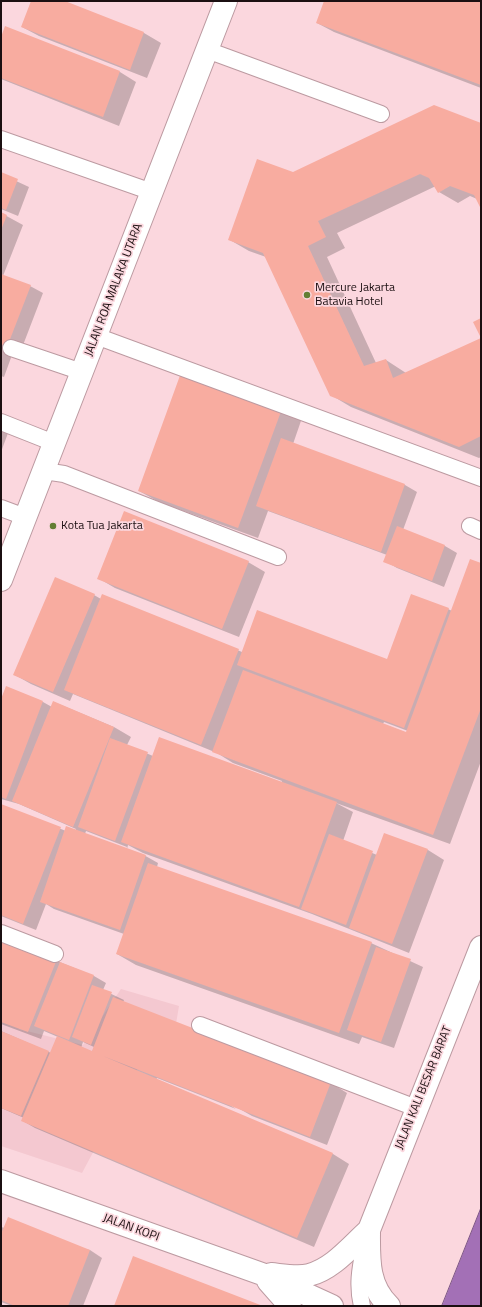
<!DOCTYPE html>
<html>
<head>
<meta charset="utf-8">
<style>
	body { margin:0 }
	#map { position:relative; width:482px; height:1307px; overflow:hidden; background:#fbd7de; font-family:"Titillium Web",sans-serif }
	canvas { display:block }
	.frame { position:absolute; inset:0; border:2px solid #1b0f11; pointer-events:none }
</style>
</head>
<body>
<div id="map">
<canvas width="482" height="1307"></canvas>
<div class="frame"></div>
</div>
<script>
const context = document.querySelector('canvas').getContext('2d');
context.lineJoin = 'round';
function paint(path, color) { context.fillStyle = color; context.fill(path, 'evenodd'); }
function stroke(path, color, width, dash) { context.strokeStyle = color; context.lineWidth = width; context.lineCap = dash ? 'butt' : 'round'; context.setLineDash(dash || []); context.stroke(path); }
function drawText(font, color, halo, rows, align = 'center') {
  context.font = font + ' "Titillium Web",sans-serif'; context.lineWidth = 3.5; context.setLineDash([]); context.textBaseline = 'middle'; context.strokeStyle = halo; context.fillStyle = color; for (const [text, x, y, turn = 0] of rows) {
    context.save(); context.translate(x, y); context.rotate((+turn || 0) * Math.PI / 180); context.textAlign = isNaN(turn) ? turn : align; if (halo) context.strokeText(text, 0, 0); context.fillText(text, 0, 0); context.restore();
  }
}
const built = new Path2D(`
	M121,989l58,17 -9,53 -32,9 -56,105 -81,-27v-137l17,8 1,12 64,16z`);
const water = new Path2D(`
	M481,1208v98h-39z`);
const shadow = new Path2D(`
	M32,1h30l82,32 17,10 -14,35 -108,-42 -17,-9z
	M325,1l156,1v86l-147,-56 -17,-9z
	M6,28l114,44 16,10 -17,44 -118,-47v-39z
	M481,124v83l-4,-8 -7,-3 -12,7 -19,-11 -3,-6 -99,47 8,15 -18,9 49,106 10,-3 20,13 75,-34v118l-2,1 -128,-51 -20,-12 -65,-138 -17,-6 -19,-11 63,-67z
	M1,174l28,13 -11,29 -17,-7z
	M1,213l22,12 -20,51 27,10 13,7 -23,60 -19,-7z
	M1,349l11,6 -8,22 -3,-1z
	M183,371l119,47 -9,26 112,41 12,7 -14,38 42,16 12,7 -13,34 -47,-19 -12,-7 2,-6 -119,-44 -10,27 -99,-36 -20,-11z
	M1,419l10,6 -10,27z
	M248,562l17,10 -26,65 -124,-49 -17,-10z
	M481,564v197l-31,83 -114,-41 17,9 -10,29 34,14 51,-5 16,10 -35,93 -97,-39 -169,-61 -15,-8 -1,4 15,5 16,9 -1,4 214,76 52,24 -29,81 -32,-11 -3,7 -223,-79 -19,-11 7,-20 -70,-25 -8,-5 -10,26 -35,-14v-111l65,26h9l1,-2 -57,-25 -18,-5v-97h42l9,5 2,-5 60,25 17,10 -4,8 26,11 128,27 1,-2 -49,-18 -16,-10 -144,-59 -3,7 -39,-17 -16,-9 79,-80 7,4 1,-4 140,57 145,8 61,-51 4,2zM384,722l24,9 -1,2 -24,-9zM86,831l41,16 -1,2 -41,-15z
	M1,938l93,38 12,7 -3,7 21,10 -1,2 208,81 16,10 -20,52 -75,-29 -21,-12 -1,1 6,4 -79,-31 -1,2 177,74 16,10 -35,83 -279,-119 -12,-7 1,-3 -23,-10v-77l50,22 7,-16 -14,-6 -3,8 -40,-15zM83,1042l11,5 -2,5 -11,-4z
	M1,1227l89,23 12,8 -19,48h-71l-11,-4z`);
const building = new Path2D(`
	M31,1h34l79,31 -14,38 -109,-43z
	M324,1h157v84l-165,-62z
	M5,26l115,45 -17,46 -102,-39v-41z
	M434,105l47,18v86l-7,-14 -24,-9 -12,7 -9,-15 -9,-4 -102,47 8,16 -18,9 56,120 22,-7 7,19 88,-40v98l-22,11 -129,-51 -67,-143 -35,-13 29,-81 36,13z
	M1,172l17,7 -12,31 -5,-2z
	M1,212l6,3 -6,15z
	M1,274l30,11 -24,62 -6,-3z
	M481,318v20l-8,-16z
	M182,370l101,36 -45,122 -100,-37z
	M281,438l124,46 -24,68 -125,-46z
	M124,511l125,50 -27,68 -125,-50z
	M397,526l48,19 -13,36 -49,-19z
	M470,559l11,4v145l-48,127 -221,-83 31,-82 163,62z
	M55,577l40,17 -42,98 -40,-17z
	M102,594l137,55 -38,96 -137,-55z
	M411,594l38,14 -45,120 -167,-63 20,-55 130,49z
	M6,686l37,15 -37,98 -5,-2v-98z
	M53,701l61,26 -41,100 -61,-26z
	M159,737l178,65 -38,105 -178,-65z
	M110,738l38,14 -33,89 -37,-14z
	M1,804l60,23 -38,97 -22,-9z
	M66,826l80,29 -26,75 -80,-28z
	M384,833l44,16 -36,95 -43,-16z
	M329,834l44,17 -27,74 -45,-16z
	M148,863l224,79 -33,91 -223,-79z
	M1,937l56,22 -29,73 -27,-10z
	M376,947l35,12 -30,83 -34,-12z
	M60,962l34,13 -25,65 -35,-14z
	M92,985l20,7 -21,53 -19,-8z
	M113,997l218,85 -21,55 -207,-81 230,97 -36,85 -276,-117 36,-85 35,15z
	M1,1031l48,20 -28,65 -20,-8z
	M8,1217l82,33 -22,56h-53l-14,-6v-66z
	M133,1256l130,50h-149z`);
const service = new Path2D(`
	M207,50l174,64
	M1,139l151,53
	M96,336l385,142
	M11,348l71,24
	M1,422l53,21
	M44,471l20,3 214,83
	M1,508l24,9
	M470,526l11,5
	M1,933l54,21
	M200,1025l216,83
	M362,1306c-5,-20 -2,-37 2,-57`);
const minor = new Path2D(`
	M1,580l225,-579`);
const tertiary = new Path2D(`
	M1,1181l261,93 70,32
	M271,1274c11,1 27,4 38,1 24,-6 42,-29 60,-45
	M268,1281l22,25
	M389,1306c-22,-21 -20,-48 -20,-76l112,-283`);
const markers = [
	[307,295,4,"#637e33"],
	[53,526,4,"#637e33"]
];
const poiNames = [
	["Mercure Jakarta",315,288],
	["Batavia Hotel",315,302],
	["Kota Tua Jakarta",61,526]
];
const streetNames = [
	["JALAN ROA MALAKA UTARA",114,290,-69],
	["JALAN KALI BESAR BARAT",424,1088,-68],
	["JALAN KOPI",131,1228,20]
];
paint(built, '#f4c8d0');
paint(water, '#a370b6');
stroke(water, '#7a5384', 1);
paint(shadow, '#0003');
paint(building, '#f8aca0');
stroke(service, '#bc9aa1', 18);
stroke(minor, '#bc9aa1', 24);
stroke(tertiary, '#bc9aa1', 24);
stroke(service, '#fff', 16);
stroke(minor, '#fff', 22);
stroke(tertiary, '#fff', 22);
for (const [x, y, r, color] of markers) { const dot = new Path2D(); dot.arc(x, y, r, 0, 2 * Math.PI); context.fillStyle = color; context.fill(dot); stroke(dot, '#fbd7de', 1.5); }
drawText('12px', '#1b0f11', '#fbd7de', poiNames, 'left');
drawText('12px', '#1b0f11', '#fbd7de', streetNames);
</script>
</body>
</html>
